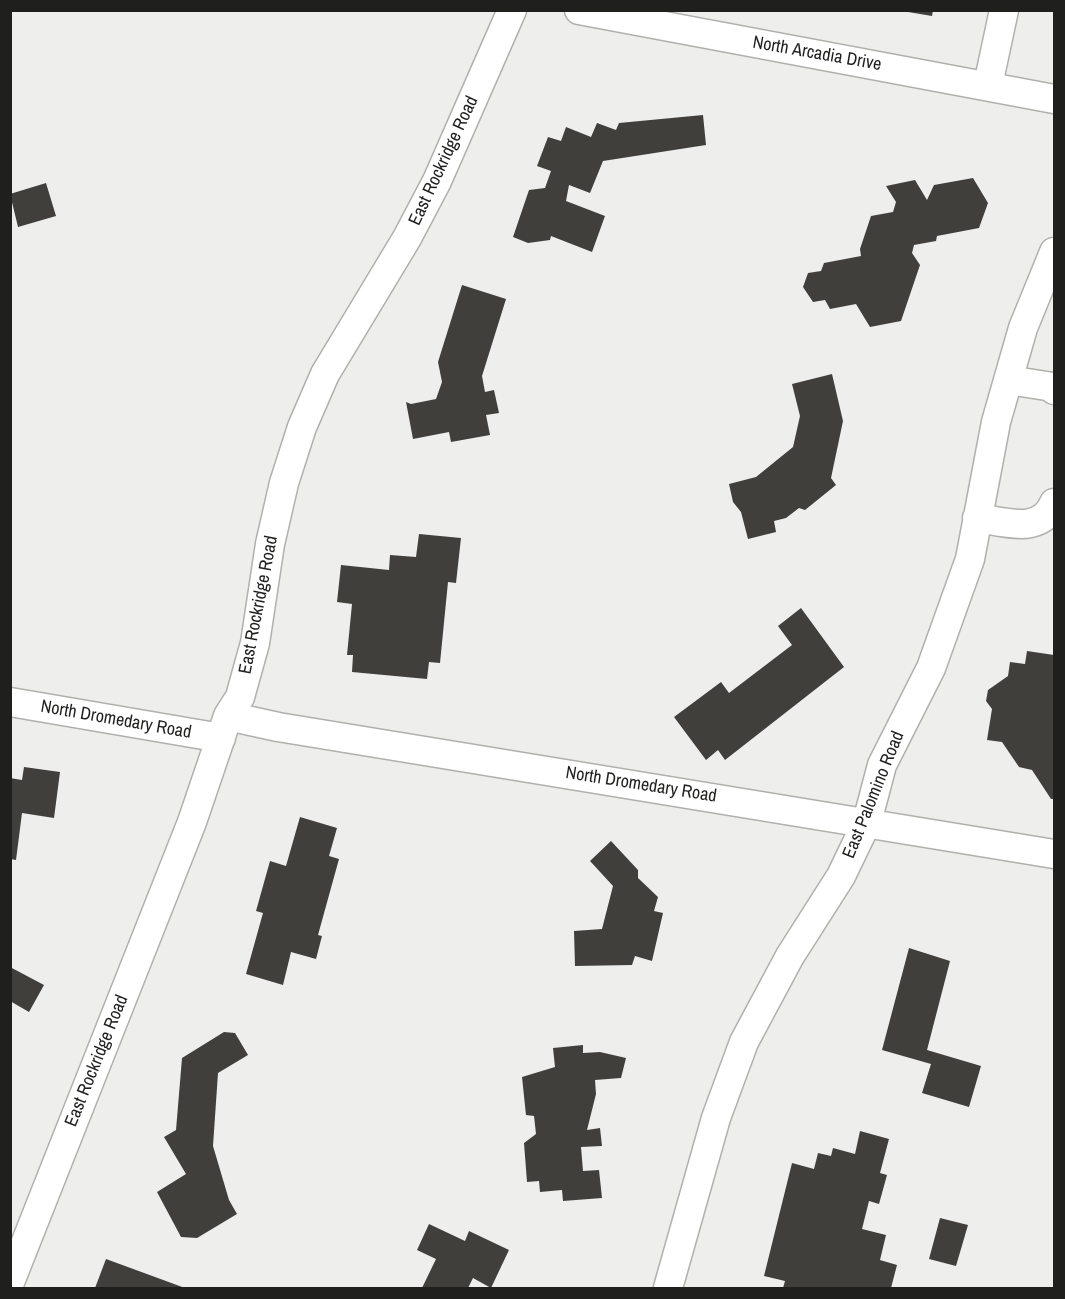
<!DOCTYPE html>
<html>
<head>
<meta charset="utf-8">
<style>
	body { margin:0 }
	#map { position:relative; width:1065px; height:1299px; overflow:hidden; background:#eeefec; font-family:"Archivo Narrow",sans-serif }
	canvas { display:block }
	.frame { position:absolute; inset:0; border:12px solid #1f1f1e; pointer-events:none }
</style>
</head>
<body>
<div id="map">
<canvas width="1065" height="1299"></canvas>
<div class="frame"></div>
</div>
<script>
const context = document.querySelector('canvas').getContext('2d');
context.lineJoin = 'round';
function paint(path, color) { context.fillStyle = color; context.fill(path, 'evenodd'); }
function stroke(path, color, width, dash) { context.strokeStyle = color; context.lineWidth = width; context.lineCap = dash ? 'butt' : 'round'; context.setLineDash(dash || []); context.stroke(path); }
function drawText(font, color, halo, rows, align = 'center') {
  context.font = font + ' "Archivo Narrow",sans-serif'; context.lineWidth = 6; context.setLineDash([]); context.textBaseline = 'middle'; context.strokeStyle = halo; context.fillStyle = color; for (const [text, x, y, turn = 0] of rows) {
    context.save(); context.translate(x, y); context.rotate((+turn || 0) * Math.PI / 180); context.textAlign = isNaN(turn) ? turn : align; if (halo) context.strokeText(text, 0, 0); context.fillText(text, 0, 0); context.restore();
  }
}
const building = new Path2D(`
	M896,10h37l-1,6z
	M703,115l3,30 -103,16 -13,32 -21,-8 -3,16 39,15 -13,36 -41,-16 -1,4 -22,3 -15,-6 16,-47 16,-2 6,-17 -14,-5 11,-29 13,4 5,-14 25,10 6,-14 19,7 3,-7z
	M973,178l15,25 -9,25 -42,8 -1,5 -22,4 -2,8 8,12 -19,56 -31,6 -14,-23 -26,5 -5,-9 -12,2 -10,-15 5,-14 13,-2 3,-8 37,-7 -1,-7 11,-33 22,-4 3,-10 -10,-16 29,-6 12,20 7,-15z
	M46,183l10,33 -38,11 -8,-33z
	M462,285l44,14 -24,77 3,16 9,-2 5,23 -13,2 4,20 -39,7 -2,-10 -36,7 -7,-37 5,2 25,-5 6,-17 -4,-20z
	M832,374l11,47 -12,57 5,7 -31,25 -6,-2 -13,10 -12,3 2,11 -28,7 -7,-27 -8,-10 -4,-18 27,-7 37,-30 7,-31 -8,-32z
	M419,534l42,4 -5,45 -8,-1 -8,81 -11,-1 -2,17 -75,-7 1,-17h-6l5,-51 -15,-2 4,-37 48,5 1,-15 26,2z
	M801,608l43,59 -119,93 -7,-10 -12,10 -32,-43 47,-35 8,11 63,-48 -14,-19z
	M1027,651l27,4v144h-3l-19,-29 -13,-3 -17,-25 -15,-2 5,-31 -6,-8 2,-11 20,-14 2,-14 15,2z
	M24,767l36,5 -6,46 -32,-5 -6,47 -6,-1v-81l12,2z
	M300,817l37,11 -8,28 10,3 -21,76 4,1 -6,23 -25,-7 -8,33 -37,-11 17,-61 -7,-2 14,-50 16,5z
	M611,841l27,29v8l20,19 -4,14 9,2 -11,48 -17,-5 -3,9 -57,1 -1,-35 28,-2 11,-43 -23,-25z
	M909,948l41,13 -23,89 54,16 -12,41 -47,-14 9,-29 -49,-14z
	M10,967l34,18 -15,27 -19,-11z
	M224,1032l11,1 13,22 -30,18 -5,73 16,54 8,14 -40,24 -16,-1 -24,-45 29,-18 -22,-37 12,-7 6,-72z
	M583,1045v8l17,-1 26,6 -5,20 -26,2 1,14 -9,36 13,-2 2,18 -21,1 2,24 16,-1 3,28 -39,3 -1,-11 -22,2 -1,-11 -12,1 -3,-39 12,-9 -2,-18 -8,-1 -4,-38 33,-10 -2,-19z
	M860,1131l29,8 -9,34 7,2 -8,29 -10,-3 -7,28 24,6 -6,25 17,5 -6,23h-108l2,-7 -21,-5 28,-113 22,6 4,-16 13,3 2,-8 22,6z
	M940,1218l28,7 -12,41 -27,-7z
	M429,1224l36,17 4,-10 40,19 -18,38 -18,-10 -5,10h-46l14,-29 -19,-9z
	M106,1259l79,29h-90z`);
const minor = new Path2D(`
	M579,10l475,89
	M988,85l16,-75
	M1008,380l45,7 1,3
	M977,518c28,4 64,17 77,-15
	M10,702l211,36
	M228,716l50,11 776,127
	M10,1282l182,-460 36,-106 12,-19 15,-54 15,-99 14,-61 18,-56 23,-53 82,-136 30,-57 75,-171
	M668,1288l48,-170 28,-76 46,-86 51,-80 26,-54 15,-57 49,-97 39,-109 26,-137 27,-94 31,-76`);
const streetNames = [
	["North Arcadia Drive",817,54,10],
	["East Rockridge Road",444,161,-65],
	["East Rockridge Road",259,605,-79],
	["North Dromedary Road",116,720,10],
	["North Dromedary Road",641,785,9],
	["East Palomino Road",874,795,-68],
	["East Rockridge Road",97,1061,-68]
];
paint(building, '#403f3c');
stroke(minor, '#b0b1ad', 31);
stroke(minor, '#fff', 28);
drawText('18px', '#1f1f1e', '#fff', streetNames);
</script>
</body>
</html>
